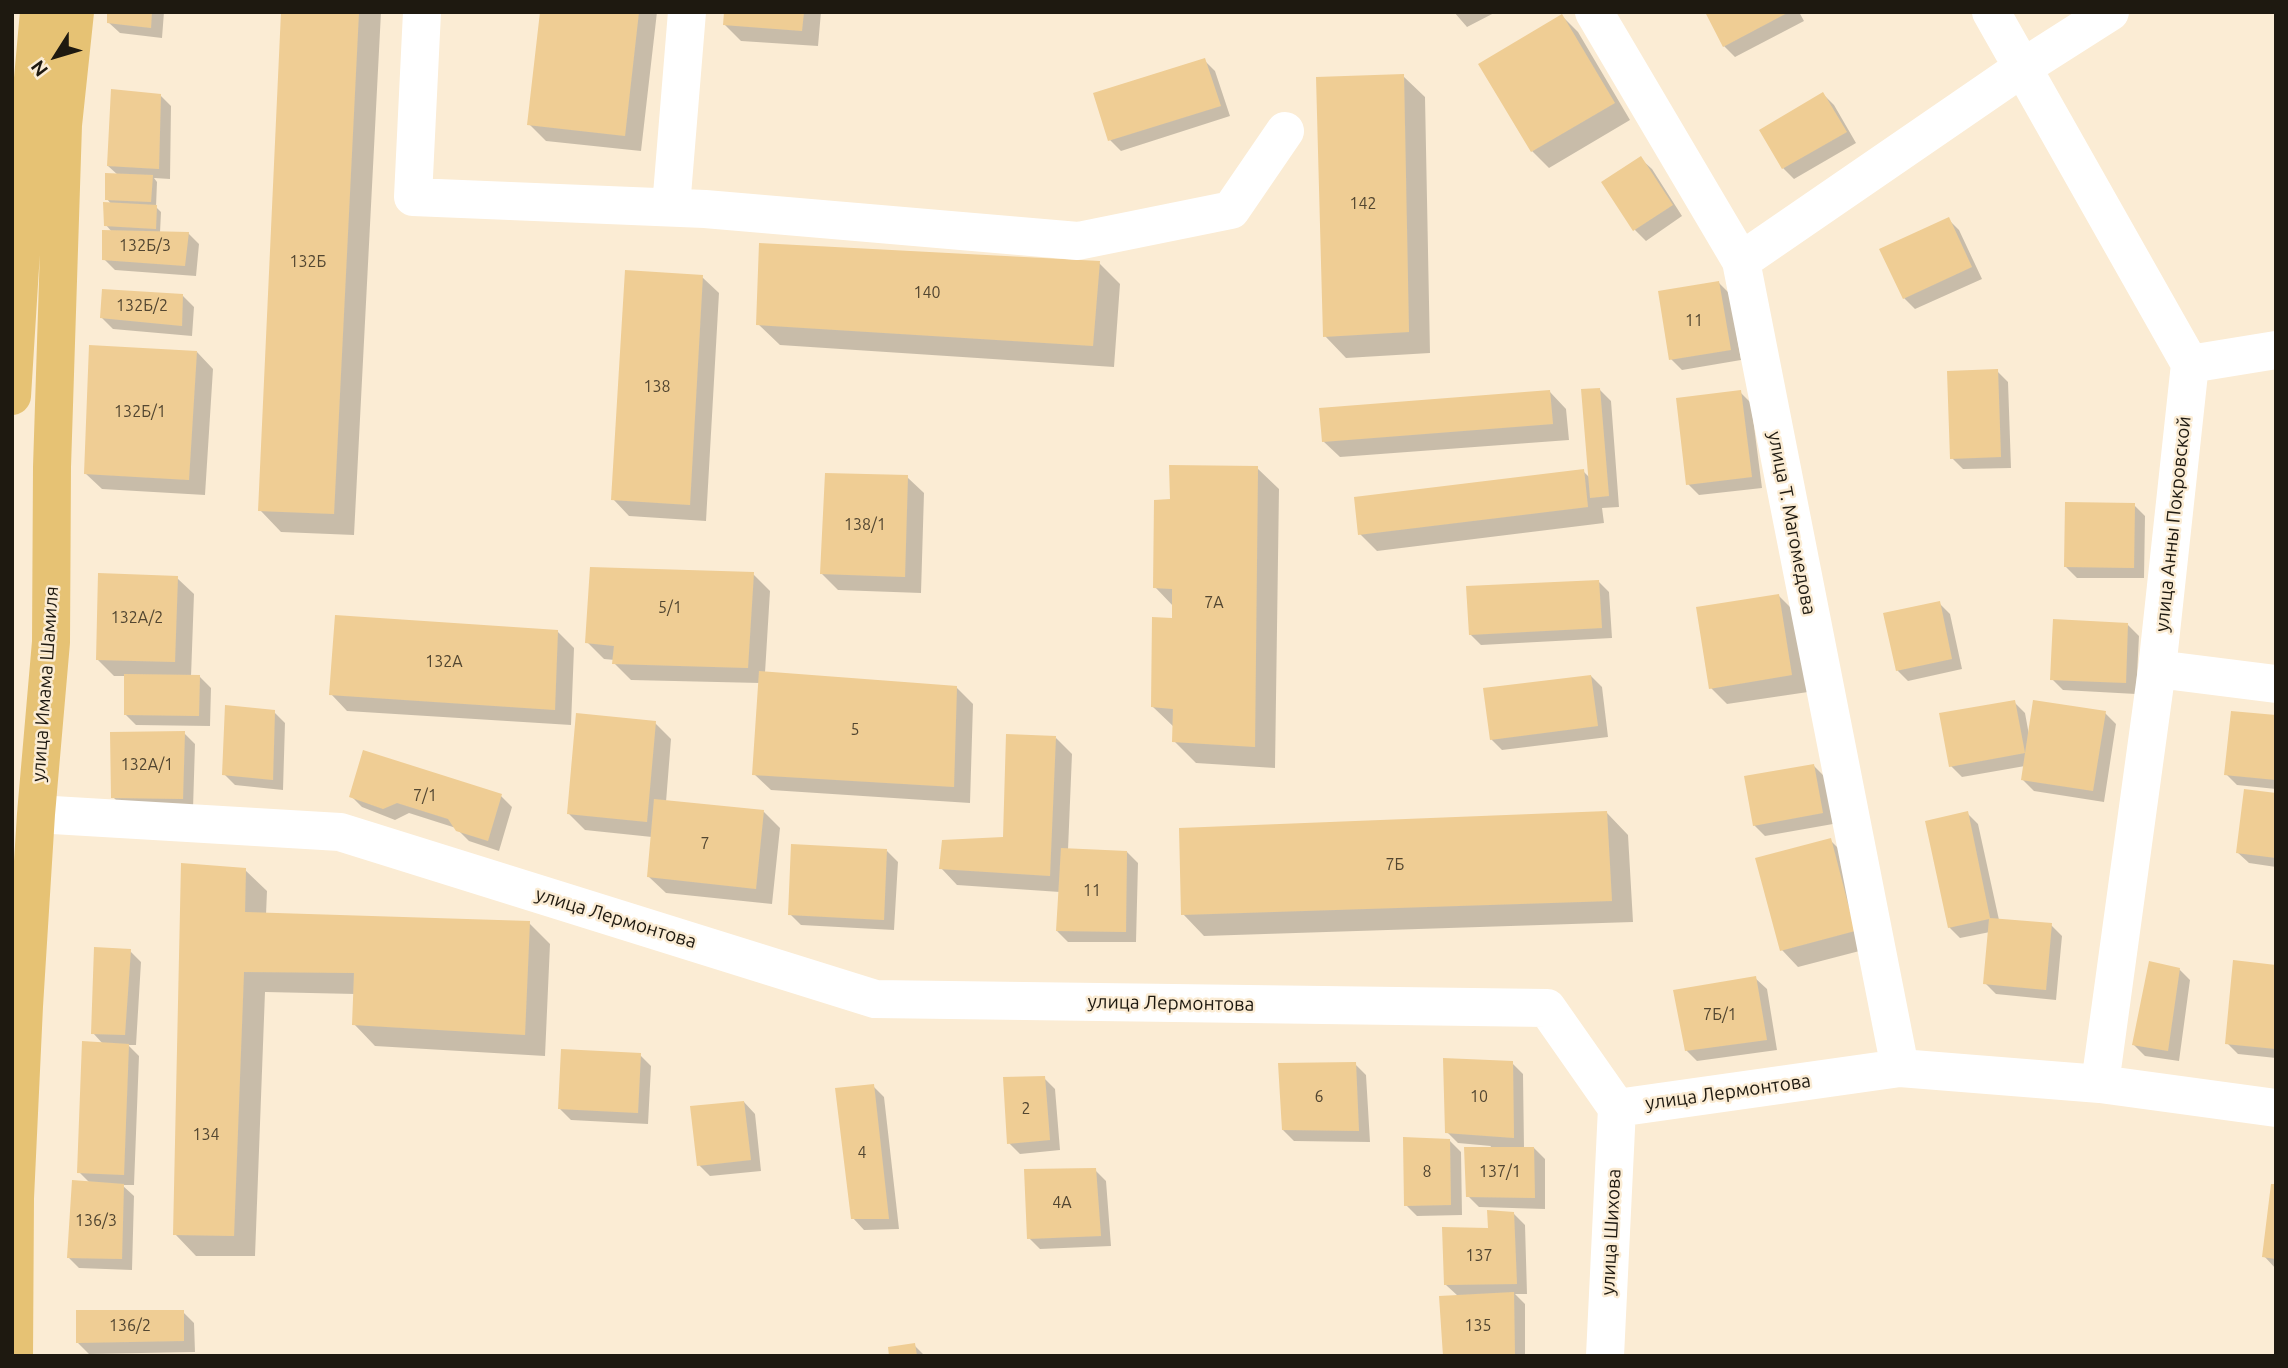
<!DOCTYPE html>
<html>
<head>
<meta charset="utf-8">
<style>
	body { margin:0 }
	#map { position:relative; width:2288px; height:1368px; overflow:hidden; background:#fbecd4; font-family:Ubuntu,sans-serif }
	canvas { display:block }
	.frame { position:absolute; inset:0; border:14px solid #1e1910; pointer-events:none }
	.north { position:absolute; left:21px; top:21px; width:70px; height:70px; -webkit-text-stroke:5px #fbecd4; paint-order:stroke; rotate:233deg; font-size:19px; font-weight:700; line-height:28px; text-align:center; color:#1e1910 }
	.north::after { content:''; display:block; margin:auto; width:24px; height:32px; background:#1e1910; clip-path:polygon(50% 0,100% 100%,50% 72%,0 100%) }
</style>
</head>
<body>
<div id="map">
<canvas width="2288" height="1368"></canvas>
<div class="frame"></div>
<div class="north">N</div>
</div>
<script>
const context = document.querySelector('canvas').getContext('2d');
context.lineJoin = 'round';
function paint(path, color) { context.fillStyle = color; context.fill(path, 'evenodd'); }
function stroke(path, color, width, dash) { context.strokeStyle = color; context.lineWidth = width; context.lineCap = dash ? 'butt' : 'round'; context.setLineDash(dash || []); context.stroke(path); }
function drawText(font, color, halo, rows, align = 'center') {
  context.font = font + ' Ubuntu,sans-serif'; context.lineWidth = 5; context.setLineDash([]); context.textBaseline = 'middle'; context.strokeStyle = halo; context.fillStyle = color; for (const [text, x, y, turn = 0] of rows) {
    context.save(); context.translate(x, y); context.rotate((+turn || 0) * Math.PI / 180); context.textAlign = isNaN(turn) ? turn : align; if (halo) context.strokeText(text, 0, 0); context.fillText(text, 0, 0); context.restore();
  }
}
const shadow = new Path2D(`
	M109,12h55l-2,26 -42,-5 -12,-11z
	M283,12h98l-27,523 -73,-3 -21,-22z
	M541,12h116l-16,139 -95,-10 -17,-17z
	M725,12h96l-3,34 -77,-5 -17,-17z
	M1454,12h42l-29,15z
	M1707,12h92l5,9 -69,36 -11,-11z
	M1562,16l16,16 52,88 -81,48 -17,-17 -52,-87z
	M1204,60l11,11 15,45 -109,35 -11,-11z
	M1403,76l22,21 5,256 -84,5 -21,-22z
	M1823,94l11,11 22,38 -62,36 -11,-11z
	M160,95l11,11 -1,73 -16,-1 3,4 -1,25 5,5 -1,21h28l11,11 -3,32 -81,-6 -11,-11 8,-27 -6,-7 6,-20 -5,-6 11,-24 -10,-9z
	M1641,159l11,10 30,47 -36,25 -11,-11z
	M1948,219l11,11 23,49 -67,30 -11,-11 -23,-48z
	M1099,263l21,21 -6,83 -334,-22 -22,-21z
	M702,277l17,16 -13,228 -77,-5 -16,-17z
	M1719,283l11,11 11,66 -59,10 -11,-11z
	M183,296l11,11 -2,29 -79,-7 -11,-11z
	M197,352l16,17 -8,126 -103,-6 -17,-16z
	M1997,371l11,11 3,86 -48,1 -11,-11z
	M1600,390l11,11 8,106 -17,1 2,15 -227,28 -17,-17 223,-63 7,7z
	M1550,392l16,17 3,31 -229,17 -17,-16z
	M1740,392l11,11 11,85 -63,7 -11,-11z
	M1257,468l22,21 -4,279 -79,-5 -22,-22 1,-13 -22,-21 21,-88v-12l-19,-20 17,-86z
	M907,477l17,16 -3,100 -83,-3 -16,-16z
	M2134,505l11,11 -1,62h-67l-11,-11z
	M753,574l17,17 -5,82 191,14 17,17 -3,99 -199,-13 -17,-16 6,-91 -129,-3 -17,-17 1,-3 -11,-1 -17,-17z
	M177,578l17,16 -3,83h9l11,11 -1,38 -74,-1 -11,-11 1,-38h-12l-17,-17z
	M1598,581l11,11 3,46 -131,7 -11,-11z
	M1779,596l16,16 13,80 -81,12 -16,-16z
	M1939,603l11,11 12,55 -54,12 -11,-11z
	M2128,625l11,11 -3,58 -73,-4 -11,-11z
	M557,631l17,17 -3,77 -224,-14 -16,-17z
	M1591,676l11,11 6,50 -106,13 -11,-11z
	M2014,702l11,11 4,22 76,-22 11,11 -12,78 -70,-11 -11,-11 2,-14 -63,11 -11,-11z
	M274,712l11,11 -2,67 -48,-5 -11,-11z
	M2276,717v72l-39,-4 -11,-11z
	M655,723l16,16 -5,63 97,9 17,17 -8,76 -106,-11 -17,-16 3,-40 -67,-7 -16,-16z
	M184,733l11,11 -2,65 -69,-1 -11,-11z
	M1056,738l16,16 -4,96 59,2 11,11 -2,79h-68l-11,-11 3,-39 -103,-7 -16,-17 64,-29z
	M1814,766l11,11 8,47 -68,12 -11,-11z
	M2276,795v72l-27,-4 -12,-11z
	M351,796h150l11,11 -13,44 -30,-10 -13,-13 -47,-15 -14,7 -33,-13z
	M1607,813l21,22 5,87 -429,14 -21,-22z
	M1967,813l11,11 21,96 52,5 11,11 -6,64 -60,-6 -11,-11 5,-51 -30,6 -11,-11z
	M1830,840l17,17 24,91 -73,19 -16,-17z
	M887,851l11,11 -4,68 -93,-5 -11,-11z
	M245,870l22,21 -1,24 263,8 21,21 -5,112 -170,-10 -21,-22 1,-30 -90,-2 -10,264h-59l-21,-22z
	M130,951l11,11 -5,83h-8l11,11 -5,129h-12l12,11 -2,74 -53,-2 -11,-11 22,-74 -11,-11 24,-128 -10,-11z
	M2276,966v92l-38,-4 -11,-11z
	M2179,969l11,11 -11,81 -34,-5 -11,-11z
	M1755,978l12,11 10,61 -80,11 -11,-11z
	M640,1055l11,11 -3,58 -77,-4 -11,-11z
	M1512,1063l11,11 1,74h10l11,11v50l-66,-2 -11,-11 23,-50 -33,-3 -11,-11z
	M1355,1064l11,11 4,67 -76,-1 -11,-11z
	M1044,1078l11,11 5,61 -40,4 -11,-11z
	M873,1086l11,11 15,132 -35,1 -11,-12z
	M744,1102l11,12 6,57 -51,5 -11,-11z
	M1450,1141l11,11 1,63 -45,1 -11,-11z
	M1095,1170l11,11 5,65 -71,3 -11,-11z
	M2276,1186v83l-12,-13z
	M1514,1214l11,11 2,69h-12l10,10v52h-81l14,-60 -12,-11 44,-55z
	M183,1312l11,11 1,29 -106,2 -11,-11z
	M914,1345l11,11h-34z`);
const building = new Path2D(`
	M107,12h45l-1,16 -44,-5z
	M281,12h78l-25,502 -76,-3z
	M540,12h99l-14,124 -98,-11z
	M724,12h80l-2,19 -79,-6z
	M1705,12h84l-66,35z
	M1562,14l53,89 -84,49 -53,-88z
	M1205,58l16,48 -113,35 -15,-48z
	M1404,74l5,258 -86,5 -7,-260z
	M111,89l50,5 -2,75 -52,-3z
	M1823,92l24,40 -65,37 -23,-39z
	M1641,156l32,49 -40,26 -32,-49z
	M105,173l48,2 -2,27 -46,-2z
	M103,202l54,3 -1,24 -52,-3z
	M1949,217l23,50 -69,32 -24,-50z
	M102,230l87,2 -4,34 -83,-6z
	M759,243l341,18 -7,85 -337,-21z
	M625,270l78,5 -13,230 -79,-5z
	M1719,281l12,69 -62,10 -11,-69z
	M102,289l81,5 -1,32 -82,-8z
	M89,345l108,6 -8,129 -105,-6z
	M1998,369l3,88 -51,2 -3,-88z
	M1600,388l9,108 -19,2 -9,-109z
	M1550,390l3,34 -231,18 -3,-34z
	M1741,390l11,87 -66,8 -10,-87z
	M1169,465l89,1 -3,281 -83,-5 1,-33 -22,-2 1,-90 20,1v-29l-19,-1 1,-88 16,-1z
	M1584,469l4,38 -230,28 -4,-38z
	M825,473l83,2 -3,102 -85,-3z
	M2065,502l70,1 -1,65 -70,-1z
	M590,567l164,5 -6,96 -136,-4 2,-18 -29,-3z
	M98,573l80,3 -3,86 -79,-2z
	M1599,580l3,48 -133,7 -3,-49z
	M1779,594l13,81 -83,14 -13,-82z
	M1940,601l12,58 -56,12 -13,-58z
	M335,615l223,15 -3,80 -226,-15z
	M2053,619l75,4 -2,60 -76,-3z
	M759,671l198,15 -3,101 -202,-12z
	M124,674l76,1 -1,41 -75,-1z
	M1591,675l7,51 -108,14 -7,-52z
	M2015,700l10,53 -76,14 -10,-54z
	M2033,700l73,11 -13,80 -72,-11z
	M225,705l50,5 -2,70 -51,-5z
	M2231,711l45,4v65l-52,-5z
	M576,713l80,8 -9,101 -80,-8z
	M185,731l-2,68 -72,-1 -1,-66z
	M1006,734l50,2 -6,140 -111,-7 3,-29 61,-3z
	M363,750l139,44 -14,47 -32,-10 -8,-12 -51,-16 -14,6 -34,-12z
	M1814,764l9,49 -70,13 -9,-50z
	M2244,789l32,4v65l-40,-5z
	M654,799l110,11 -8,79 -109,-12z
	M1607,811l5,90 -431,14 -2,-87z
	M1968,811l22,107 62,5 -6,67 -63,-6 6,-65 -41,9 -23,-107z
	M1831,838l24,93 -75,20 -25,-93z
	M791,844l96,5 -3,71 -96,-5z
	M1061,848l66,3 -1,81 -70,-1z
	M181,863l65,5 -1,44 285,9 -5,114 -173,-10 2,-52 -110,-1 -10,264 -61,-1z
	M94,947l37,2 -6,86 -34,-1z
	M2233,960l43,5v84l-51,-5z
	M2149,961l31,7 -12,83 -36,-6z
	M1756,976l11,64 -82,11 -12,-61z
	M82,1041l47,3 -5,131 -47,-2z
	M561,1049l80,4 -3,60 -80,-4z
	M1443,1058l70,3 1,77 -69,-5z
	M1356,1062l3,69 -77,-1 -4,-67z
	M1045,1076l5,64 -43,4 -4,-67z
	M874,1084l15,135h-38l-16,-131z
	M744,1101l7,59 -54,6 -7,-60z
	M1403,1137l47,2 1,66 -47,1z
	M1464,1147h70l1,51 -69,-1z
	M1096,1168l5,68 -74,3 -3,-70z
	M72,1180l52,4 -2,75 -55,-1z
	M2271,1184h5v75l-14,-2z
	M1487,1210l27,2 3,72 -73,1 -2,-58 46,1z
	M1514,1292l1,64h-72l-4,-60z
	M76,1310h108v31l-108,2z
	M915,1343l2,13h-28l-1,-9z`);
const minor = new Path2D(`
	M422,12l-9,185 292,12 373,32 153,-31 54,-79
	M1594,12l147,249 159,807
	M1991,12l199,352 -33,305 -57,415
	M671,207l16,-195
	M1741,261l281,-193 88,-56
	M2190,364l86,-14
	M2157,669l119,15
	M36,814l304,18 535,167 672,9 70,100
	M1617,1108l283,-40 200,16 176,24
	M1605,1356l12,-248`);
const major = new Path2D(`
	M12,396l17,-273 10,-111
	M14,1356l1,-158 9,-192 12,-192 15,-172 1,-175 11,-342 12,-113`);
const numberNames = [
	["142",1363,204],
	["132Б/3",145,246],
	["132Б",308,262],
	["140",927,293],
	["132Б/2",142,306],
	["11",1694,321],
	["138",657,387],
	["132Б/1",140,412],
	["138/1",865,525],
	["7А",1214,603],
	["5/1",670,608],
	["132А/2",137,618],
	["132А",444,662],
	["5",855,730],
	["132А/1",147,765],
	["7/1",425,796],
	["7",705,844],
	["7Б",1395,865],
	["11",1092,891],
	["7Б/1",1720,1015],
	["6",1319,1097],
	["10",1479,1097],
	["2",1026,1109],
	["134",206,1135],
	["4",862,1153],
	["8",1427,1172],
	["137/1",1500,1172],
	["4А",1062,1203],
	["136/3",96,1221],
	["137",1479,1256],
	["136/2",130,1326],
	["135",1478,1326]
];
const streetNames = [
	["улица Т. Магомедова",1792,523,79],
	["улица Анны Покровской",2173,524,-84],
	["улица Имама Шамиля",45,684,-86],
	["улица Лермонтова",616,918,17],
	["улица Лермонтова",1171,1003,1],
	["улица Лермонтова",1728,1092,-8],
	["улица Шихова",1611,1232,-87]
];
paint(shadow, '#0003');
paint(building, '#efcd94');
stroke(minor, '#fff', 38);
stroke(major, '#e6c274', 38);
drawText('16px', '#524631', null, numberNames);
drawText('19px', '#1e1910', '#fbecd4', streetNames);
</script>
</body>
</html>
